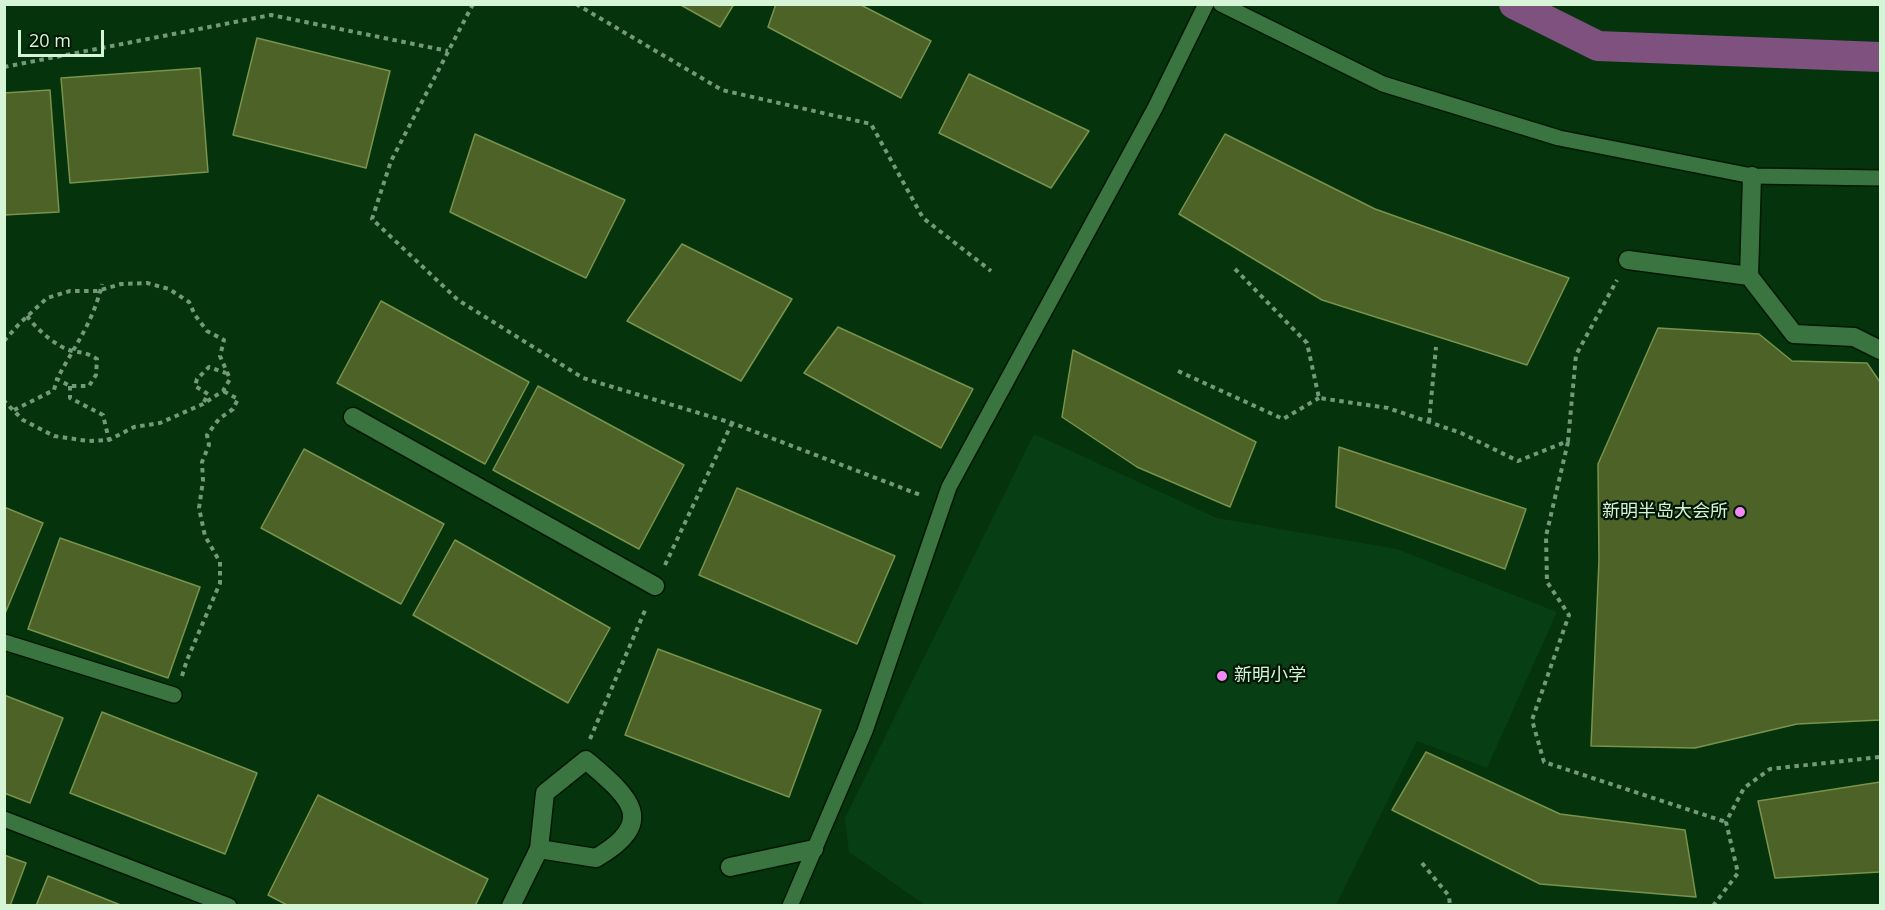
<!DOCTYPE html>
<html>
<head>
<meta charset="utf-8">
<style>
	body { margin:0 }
	#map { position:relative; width:1885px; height:910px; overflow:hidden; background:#04330c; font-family:"Open Sans",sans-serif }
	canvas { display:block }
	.frame { position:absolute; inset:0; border:6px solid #d6f5d7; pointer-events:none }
	.scale { position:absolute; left:18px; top:30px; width:86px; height:27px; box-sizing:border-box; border:3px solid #d6f5d7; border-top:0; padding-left:8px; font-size:18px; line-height:21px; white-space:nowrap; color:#d6f5d7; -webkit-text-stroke:4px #011704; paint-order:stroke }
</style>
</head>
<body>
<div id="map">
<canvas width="1885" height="910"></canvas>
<div class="frame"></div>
<div class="scale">20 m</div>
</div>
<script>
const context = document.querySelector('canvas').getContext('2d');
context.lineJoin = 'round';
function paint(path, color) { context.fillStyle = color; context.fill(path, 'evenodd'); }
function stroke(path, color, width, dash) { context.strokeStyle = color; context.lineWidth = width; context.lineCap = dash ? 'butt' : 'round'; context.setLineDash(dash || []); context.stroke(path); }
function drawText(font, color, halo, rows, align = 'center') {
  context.font = font + ' "Open Sans","Noto Sans SC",sans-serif'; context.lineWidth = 4.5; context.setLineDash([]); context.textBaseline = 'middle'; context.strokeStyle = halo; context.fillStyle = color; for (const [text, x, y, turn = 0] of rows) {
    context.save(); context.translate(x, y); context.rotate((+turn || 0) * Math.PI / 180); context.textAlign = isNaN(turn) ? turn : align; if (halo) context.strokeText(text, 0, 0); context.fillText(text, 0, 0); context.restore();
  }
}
const built = new Path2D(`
	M1034,434l183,84 180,31 160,63 -70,156 -70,-27 -81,164h-411l-76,-53 -4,-34z`);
const canal = new Path2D(`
	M1514,4l84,42 282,11`);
const building = new Path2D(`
	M679,4h55l-14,23z
	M776,4h83l72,37 -30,57 -133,-71z
	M257,38l133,33 -24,97 -133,-33z
	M200,68l8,104 -138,11 -9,-105z
	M969,74l120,57 -38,57 -112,-55z
	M50,90l9,122 -55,3v-122z
	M475,134l150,66 -39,78 -136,-66z
	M1225,134l150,75 194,69 -42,87 -205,-65 -143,-86z
	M682,244l110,55 -51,82 -114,-60z
	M381,301l148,81 -44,82 -148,-81z
	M838,327l135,62 -32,59 -137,-75z
	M1658,328l101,6 33,27 75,2 13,19v338l-83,4 -102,24 -104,-2 8,-186 -1,-96z
	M1073,350l183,92 -26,65 -93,-40 -75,-50z
	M538,386l146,79 -45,84 -146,-79z
	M1339,447l187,62 -21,60 -169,-62z
	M304,449l140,75 -43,80 -140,-76z
	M737,488l158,68 -38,88 -158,-69z
	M4,507l39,16 -39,93z
	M60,538l140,49 -32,91 -140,-49z
	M455,540l155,88 -42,75 -155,-88z
	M658,649l163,61 -32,87 -164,-62z
	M4,695l59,23 -33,85 -26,-10z
	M102,712l155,61 -32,81 -155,-61z
	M1426,752l134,62 125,16 11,67 -156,-13 -148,-74z
	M1880,782v90l-105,6 -17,-77z
	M318,795l170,84 -13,27h-186l-21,-11z
	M4,855l22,8 -16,43h-6z
	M48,876l75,30h-87z`);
const path = new Path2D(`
	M473,4l-82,157 -19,58 86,81 125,78 149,45 191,73
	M576,4l146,86 149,34 52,94 68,53
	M4,67l267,-52 177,36
	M1235,269l72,74 12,55 69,10 73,25 57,28 50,-20 8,-86 41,-75
	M27,316c10,13 22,24 37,32 13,6 19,2 33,11l-1,16 -7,11h-19l-13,-7c18,-34 36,-56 45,-95
	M4,341l16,-18 27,-25 23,-7h27l24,-7 26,-1 22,6 20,13 6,13 12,16 17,9 -4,16 10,23 -7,12 -20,13 -43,19 -26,4 -25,13 -21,1 -34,-5 -31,-16 -19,-19
	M1178,371l105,48 36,-21
	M70,386v12l33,17 6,25
	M204,402l4,-8 -13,-8 2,-7 12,-12 17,6
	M14,410l40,-20 3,-11
	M1429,422l7,-75
	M1568,442l-22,94 1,46 22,33 -37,105 12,42 182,60
	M665,565l67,-142
	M182,676l5,-16 33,-77v-21l-15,-26 -6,-28 4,-27 -1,-19 7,-17 -2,-10 12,-16 14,-10 5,-10 -15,-8
	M590,739l56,-131
	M1422,863l27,33 1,10
	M1713,906l25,-33 -12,-51 18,-34 26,-19 110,-12`);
const service = new Path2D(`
	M1221,4l162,80 176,54 193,38 128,2
	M4,642l170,53
	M4,819l225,87
	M790,906l75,-175 84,-244 206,-379 51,-104`);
const minor = new Path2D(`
	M1752,176l-3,100 45,58 60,3 26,13
	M1628,260l121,16
	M353,417l302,169
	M730,867l84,-18
	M511,906l28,-57 6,-56 41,-33c42,36 74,61 10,98l-57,-9`);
const markers = [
	[1740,512,6,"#f18af4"],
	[1222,676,6,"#f18af4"]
];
const poiNames = [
	["新明半岛大会所",1728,512],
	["新明小学",1234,676,"left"]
];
paint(built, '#083e13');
stroke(canal, '#7e517f', 30);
paint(building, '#4d6226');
stroke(building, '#79934d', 1.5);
stroke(service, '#001801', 18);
stroke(minor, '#001801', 21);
stroke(path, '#739a77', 4, [4.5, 4.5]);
stroke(service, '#3a7440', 15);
stroke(minor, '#3a7440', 18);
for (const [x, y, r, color] of markers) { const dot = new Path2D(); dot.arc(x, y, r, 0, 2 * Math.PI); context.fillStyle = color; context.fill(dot); stroke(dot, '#011704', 2); }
drawText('18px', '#d6f5d7', '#011704', poiNames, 'right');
</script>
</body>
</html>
